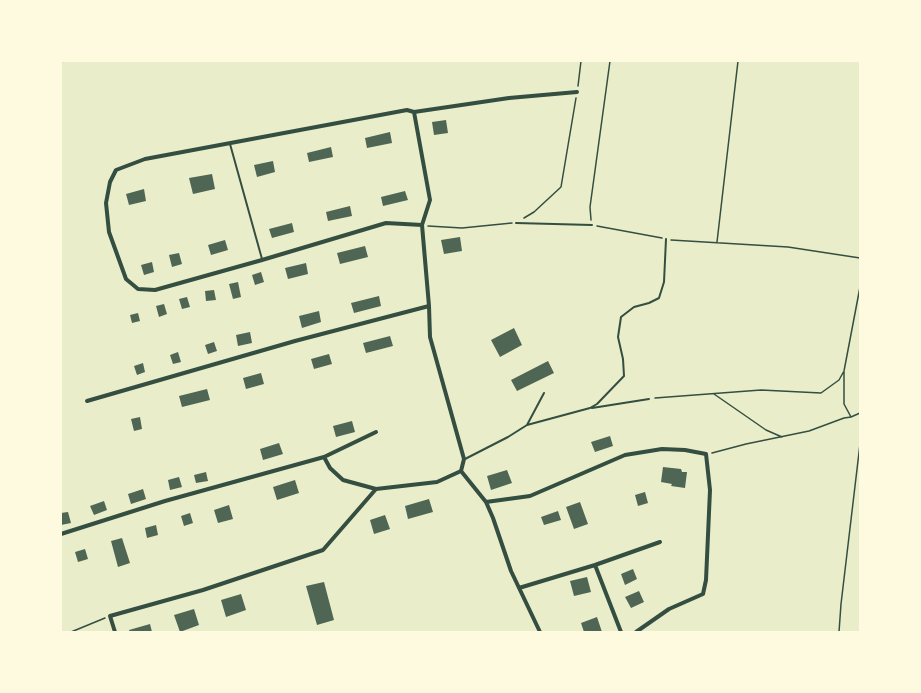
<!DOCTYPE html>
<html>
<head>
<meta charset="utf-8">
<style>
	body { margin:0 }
	#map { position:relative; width:921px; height:693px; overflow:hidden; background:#e9edc9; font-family:"Noto Sans",sans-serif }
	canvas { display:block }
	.frame { position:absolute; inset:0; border:62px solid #fefae0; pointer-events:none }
</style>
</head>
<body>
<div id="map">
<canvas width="921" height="693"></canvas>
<div class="frame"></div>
</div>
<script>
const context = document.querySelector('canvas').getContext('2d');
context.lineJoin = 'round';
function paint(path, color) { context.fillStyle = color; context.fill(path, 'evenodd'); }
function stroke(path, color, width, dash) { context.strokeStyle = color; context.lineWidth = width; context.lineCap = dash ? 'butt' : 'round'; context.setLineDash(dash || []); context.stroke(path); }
const building = new Path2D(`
	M446,120l2,13 -14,2 -2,-13z
	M390,132l2,11 -25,5 -2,-10z
	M331,147l2,10 -24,5 -2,-9z
	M273,161l2,11 -18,5 -3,-12z
	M212,174l3,15 -22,5 -4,-16z
	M144,189l2,12 -17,4 -3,-11z
	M405,191l3,9 -25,6 -2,-9z
	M350,206l2,10 -24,5 -2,-9z
	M292,223l2,9 -22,6 -3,-9z
	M460,237l2,14 -18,3 -3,-14z
	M225,240l3,10 -17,5 -3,-10z
	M365,246l3,11 -28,7 -3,-11z
	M179,253l3,11 -10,3 -3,-12z
	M152,262l2,10 -10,3 -3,-10z
	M306,263l2,11 -20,5 -3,-11z
	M261,272l3,10 -9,3 -3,-10z
	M238,282l3,15 -8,2 -4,-15z
	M214,290l2,10 -10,1 -1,-10z
	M379,296l2,10 -27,7 -3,-10z
	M187,297l3,10 -8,2 -3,-10z
	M164,304l3,10 -8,3 -3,-11z
	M319,311l2,11 -19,6 -3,-12z
	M138,313l2,8 -8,2 -2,-8z
	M514,328l8,17 -22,12 -9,-17z
	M250,332l2,11 -14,3 -2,-11z
	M390,336l3,10 -27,7 -3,-10z
	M214,342l3,9 -9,3 -3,-9z
	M178,352l3,10 -8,2 -3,-9z
	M329,354l3,10 -18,5 -3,-10z
	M548,361l6,12 -37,18 -6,-11z
	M143,363l2,9 -8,3 -3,-9z
	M261,373l3,11 -18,5 -3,-11z
	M207,389l3,11 -28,7 -3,-11z
	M140,417l2,12 -8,2 -3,-12z
	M352,421l3,11 -19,5 -3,-11z
	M610,436l3,10 -18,6 -4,-10z
	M279,443l4,11 -20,6 -3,-11z
	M663,467l18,2 1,3h5l-2,16 -14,-2 1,-2 -11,-2z
	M507,470l5,13 -21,7 -4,-14z
	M206,472l2,9 -12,2 -2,-8z
	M179,477l3,10 -12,3 -2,-10z
	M295,480l4,13 -22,7 -4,-13z
	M143,489l3,10 -15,5 -3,-10z
	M645,492l3,11 -10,3 -3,-11z
	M429,499l4,13 -25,7 -3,-13z
	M104,501l3,9 -13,5 -4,-9z
	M580,502l8,22 -14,5 -8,-22z
	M229,505l4,14 -15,4 -4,-13z
	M558,511l3,9 -17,5 -3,-8z
	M68,512l3,11 -10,2v-12z
	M190,513l3,10 -9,3 -3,-10z
	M385,515l5,14 -16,5 -4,-14z
	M156,525l2,10 -11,3 -2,-10z
	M122,538l8,25 -12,4 -7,-26z
	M85,549l3,10 -10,3 -3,-10z
	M633,569l4,10 -12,6 -4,-11z
	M587,577l4,15 -17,4 -4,-15z
	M324,582l10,38 -17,5 -11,-39z
	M639,591l5,11 -13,6 -6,-11z
	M241,594l5,16 -20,7 -5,-17z
	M194,609l5,16 -19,7 -6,-17z
	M597,617l5,15h-18l-3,-9z
	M150,624l2,8h-22l-1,-2z`);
const path = new Path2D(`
	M61,63l1,-2
	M578,86l3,-25
	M524,218l10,-6 27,-25 15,-89
	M591,220l-1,-13 20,-146
	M428,226l34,2 50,-5
	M597,226l65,12
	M671,240l117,7 72,11
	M717,242l21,-181
	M714,394l52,36 16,7
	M655,398l106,-8 60,3 18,-13 5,-9 16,-84
	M851,417l9,-4
	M712,453l34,-9 63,-13 35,-13 7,-1 -7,-13v-32
	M71,632l34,-14
	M839,632l2,-28 19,-160`);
const service = new Path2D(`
	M230,144l32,115
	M516,223l76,2
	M592,408l57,-9
	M527,425l63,-17 7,-4 27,-28 -1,-17 -5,-22 3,-20 13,-10 15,-4 10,-5 5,-16 2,-43
	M465,459l43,-22 19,-12 17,-32`);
const minor = new Path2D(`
	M414,112l16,88 -8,25 7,81 1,31 34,122 -3,12
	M422,225l-36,-2 -124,37 -107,30 -17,-1 -12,-10 -17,-47 -3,-29 4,-21 6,-12 29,-11 262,-49 7,2 95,-14 68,-6
	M87,401l208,-60 134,-35
	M324,457l6,11 13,12 33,9 61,-7 24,-11
	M461,471l25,31 7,16 18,53 29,61
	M486,502l44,-6 95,-41 37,-6 23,1 21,4 4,36 -4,90 -3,14 -34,15 -33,23
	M61,534l104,-33 159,-44 52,-25
	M595,565l26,67
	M519,588l76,-23 65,-23
	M115,632l-5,-16 93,-26 120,-40 53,-61`);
paint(building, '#4f6655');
stroke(path, '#344e41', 1.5);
stroke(service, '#344e41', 2);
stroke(minor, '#344e41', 4);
</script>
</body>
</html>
